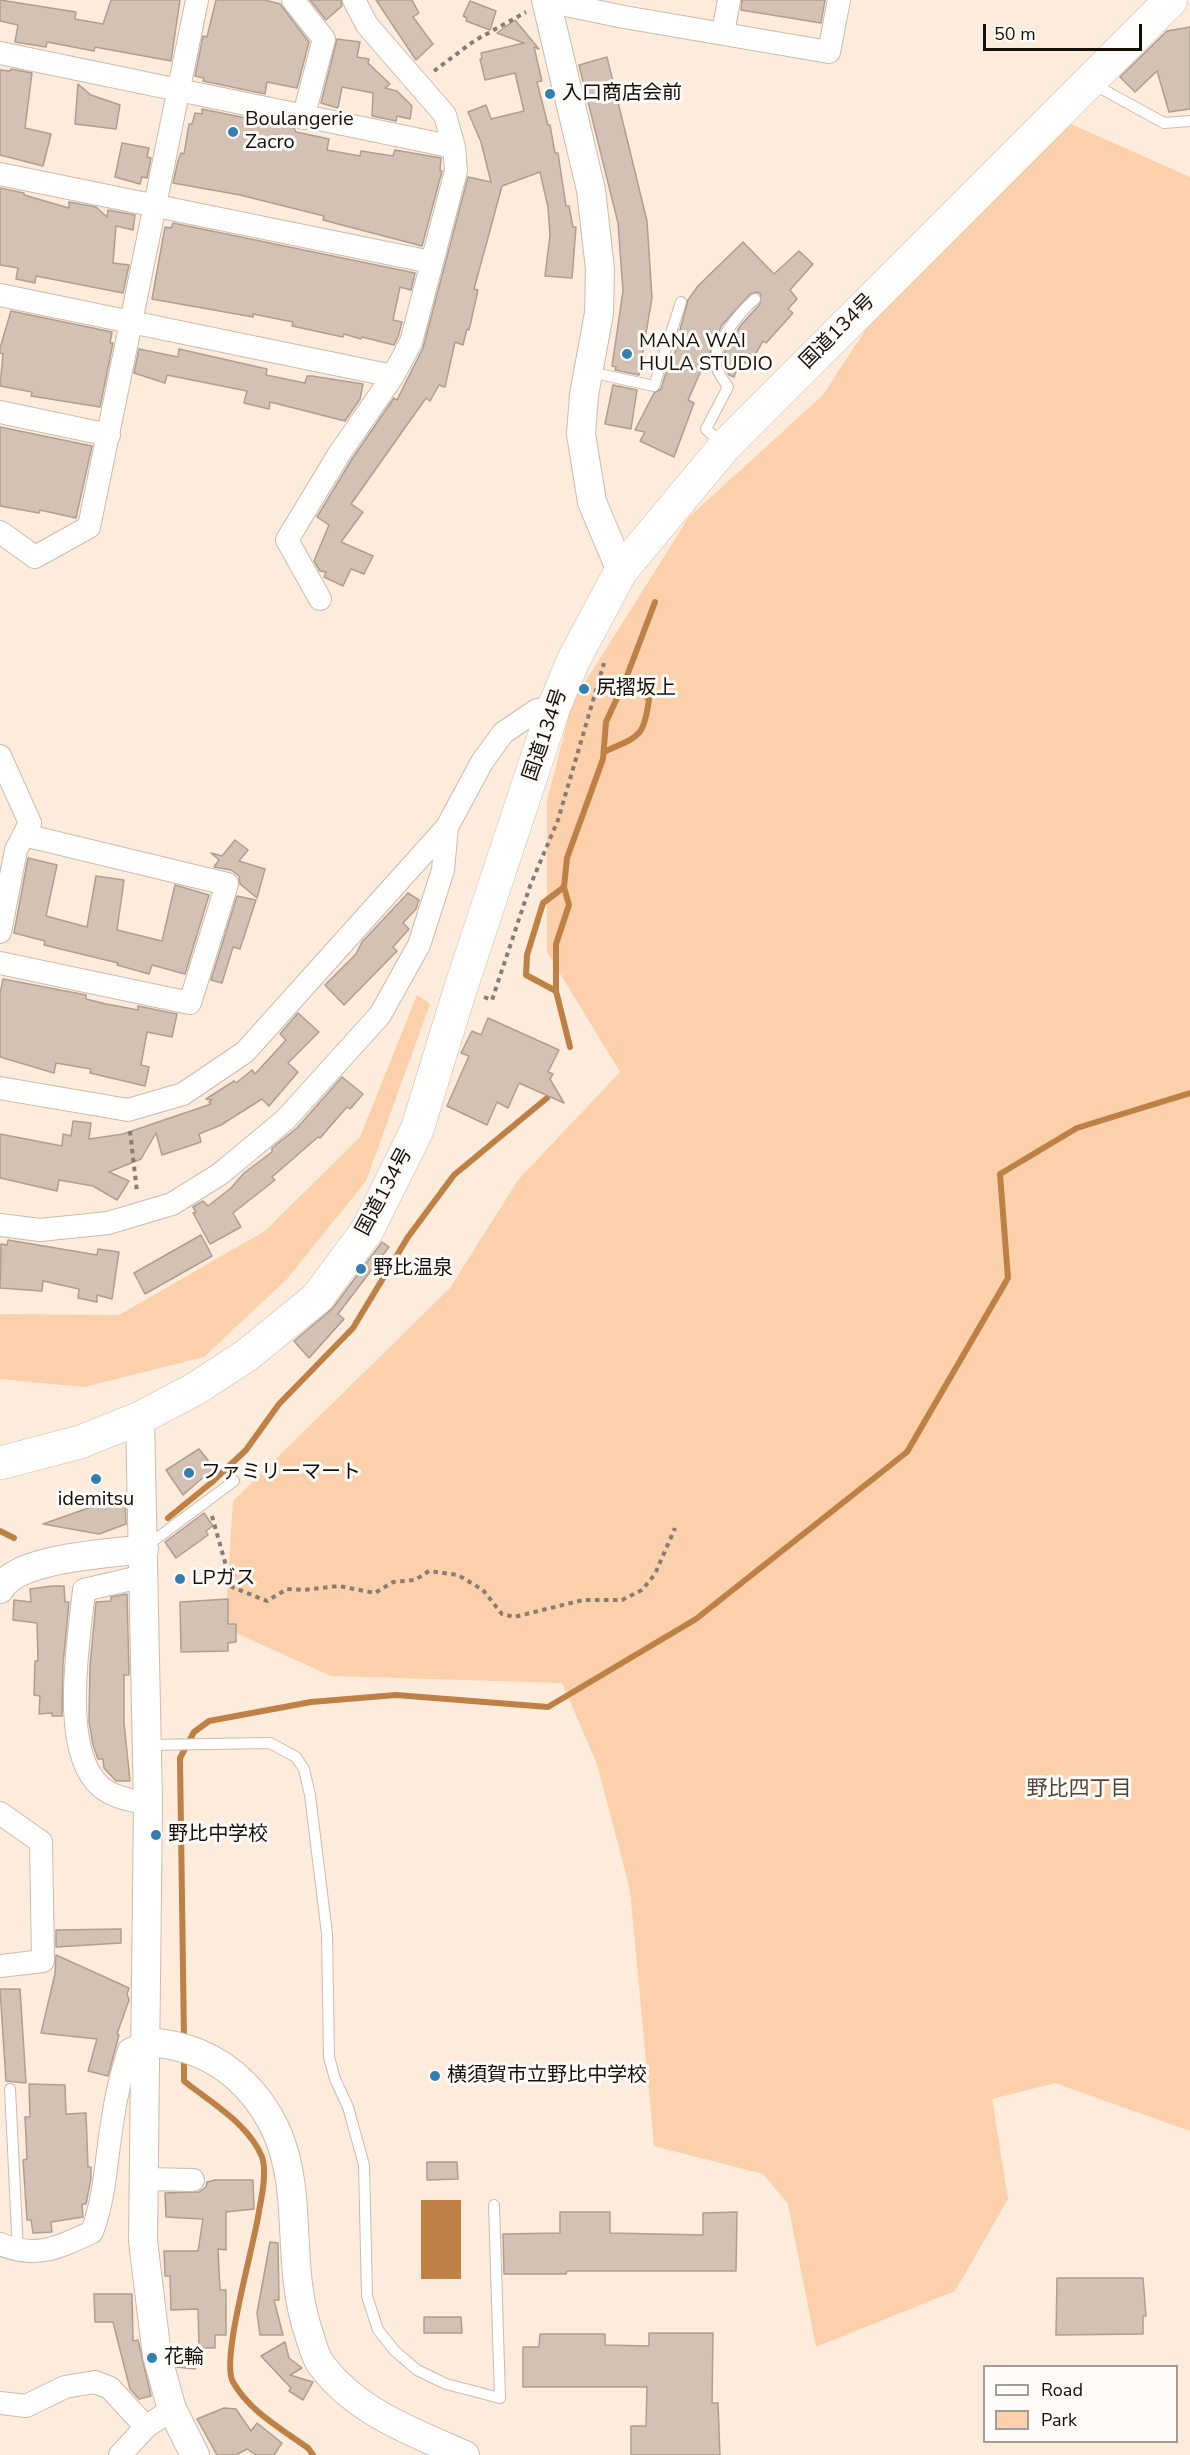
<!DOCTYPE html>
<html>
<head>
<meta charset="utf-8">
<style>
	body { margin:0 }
	#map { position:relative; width:1190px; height:2455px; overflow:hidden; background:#fdebdb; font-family:"Nunito Sans",sans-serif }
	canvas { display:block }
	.legend { position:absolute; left:983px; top:2365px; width:195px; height:78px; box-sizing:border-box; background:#fefbf8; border:2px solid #a19d99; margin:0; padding:8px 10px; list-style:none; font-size:18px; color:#150f0a }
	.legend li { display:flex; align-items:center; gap:12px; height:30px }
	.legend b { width:30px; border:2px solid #a19d99 }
	.scale { position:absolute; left:983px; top:24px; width:159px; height:27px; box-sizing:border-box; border:3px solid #150f0a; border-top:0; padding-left:8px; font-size:18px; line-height:21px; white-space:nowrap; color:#150f0a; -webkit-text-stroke:4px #fefbf8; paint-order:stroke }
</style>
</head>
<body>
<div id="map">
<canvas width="1190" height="2455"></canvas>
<ul class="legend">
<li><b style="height:8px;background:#fff"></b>Road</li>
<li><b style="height:16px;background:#fbd0aa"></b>Park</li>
</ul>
<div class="scale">50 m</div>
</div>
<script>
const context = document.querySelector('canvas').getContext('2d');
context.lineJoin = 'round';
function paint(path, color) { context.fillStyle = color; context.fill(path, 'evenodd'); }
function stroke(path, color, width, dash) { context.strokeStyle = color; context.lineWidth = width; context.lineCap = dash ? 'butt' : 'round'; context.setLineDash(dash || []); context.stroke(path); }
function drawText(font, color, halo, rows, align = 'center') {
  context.font = font + ' "Nunito Sans","Noto Sans JP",sans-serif'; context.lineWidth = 6; context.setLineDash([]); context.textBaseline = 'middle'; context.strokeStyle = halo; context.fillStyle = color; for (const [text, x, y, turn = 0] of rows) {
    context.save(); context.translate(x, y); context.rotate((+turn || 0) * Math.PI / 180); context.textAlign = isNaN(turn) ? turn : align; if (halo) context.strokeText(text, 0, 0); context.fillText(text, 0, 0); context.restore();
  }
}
const green = new Path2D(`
	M1071,124l119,53v1954l-135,-48 -63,16 16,100 -53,92 -139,56 -28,-143 -25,-30 -109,-28 -24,-256 -33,-126 -35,-81 -231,-7 -106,-48 8,-127 217,-213 68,-108 102,-108 -73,-120v-151l25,-98 117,-186 134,-122 56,-86 90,-84z
	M417,995l13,9 -64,177 -79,98 -83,78 -120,30 -84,-8v-65l119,1 146,-84 95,-94z`);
const water = new Path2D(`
	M421,2200h40v79h-40z`);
const stream = new Path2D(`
	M604,752c34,-16 40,-13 45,-53l-24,-18
	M556,991v-47l13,-39 -5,-18
	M570,1047l-14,-56 -30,-16 1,-20 16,-52 21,-16 3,-29 36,-99 3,-37 19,-41 30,-79
	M168,1518l43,-35 35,-33 33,-46 74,-76 55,-91 46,-62 93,-77
	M0,1531l14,7
	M184,2040l-4,-282 14,-26 15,-11 102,-19 85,-7 152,12 148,-88 211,-167 101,-174 -8,-104 77,-46 113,-35
	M184,2056v25c26,21 65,43 78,76 5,14 0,39 -3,54 -4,32 -39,149 -26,171 16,29 49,47 75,66l5,7`);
const building = new Path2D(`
	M0,0l76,12 -1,7 28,5 8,-24h69l-9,61 -76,-14 -1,4 -47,-9 -1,5 -31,-5 3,-17 -18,-4z
	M216,0h49l15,4 29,38 -12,46 -30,-6 -2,12 -62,-13 1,-3 -9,-2 8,-40 4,1z
	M310,0h31l1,6 -16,14z
	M376,0h36l7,13 -6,4 20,27 -17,16z
	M742,0h83l-4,23 -80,-13z
	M470,1l26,10 -6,19 -24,-9 1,-3 -4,-2z
	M515,20l24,29 -5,-2 8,34 -5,1 11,43h2l5,28h3l8,53h3l4,21h3l-4,51 -27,-2 5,-41 -2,-28 -8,-35 -38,14 -28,103 4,1 -9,40 -2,-1 -4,16 -8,-3 -10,45 -6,-2 -9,16 -4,-3 -75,106 12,8 -22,30 32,14 -9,18 -13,-5 -8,17 -19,-9 2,-5 -6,-1 -6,-10 15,-36 -12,-8 35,-58 42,-61 3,2 26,-52 45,-171 23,5 -10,-40 -13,-30 18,-7 5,14 33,-8 -9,-38 -30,7 -5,-21h2l-1,-6 43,-10 -27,-10z
	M1190,27v82l-21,3 -12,-41 -22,21 -15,-15 47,-46z
	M337,39l23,3 -3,15 12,2 -1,4 22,21 -5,4 12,3 15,15 -2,13 -13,-3 -1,5 -24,-5 1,-23 -31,-6 -4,21 -17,-5z
	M607,57l40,164 5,77 -13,77 -24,-5 1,-3 -4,-1 11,-75 -5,-68 -39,-158z
	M11,69l21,4 -7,55 26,6 -8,32 -43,-11v-85l10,1z
	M78,84l13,11 29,10 -4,24 -41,-5z
	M202,109l92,19 2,4 33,7 -2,11 33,6 1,-5 32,5 2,-6 46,8 -1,13h2l-20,75 -99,-26 1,-4 -84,-21 -67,-12 5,-22 3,-8 3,1 5,-30h3l3,-11 7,1z
	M122,143l27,5 -2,9 4,1 -4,20 -5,-1 -2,7 -25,-7z
	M0,188l24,5v2l45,13v-6l27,5 11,10 1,-7 27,5 -2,15 -17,-4 -3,37 16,2 -6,28 -87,-17 -1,7 -19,-4 2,-11 -18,-3z
	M173,223l242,50 -4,17 -11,-3 -7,33 9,2 -4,15 -4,8 -32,-8 -1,2 -17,-5 -1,3 -51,-11 1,-4 -40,-8v3l-101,-18 13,-72 6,1z
	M743,242l31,32 25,-23 14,13 -23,26 7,9 -9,10 5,4 -27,30 -3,-2 -14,24 -9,-5 -6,17 -5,-2 -5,-9 1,-15 16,-26 19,-21 1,-10 -4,-2 -7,2 -28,31 -11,22 -3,19 -4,-2 -16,36 6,3 -20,54 -34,-16 5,-9 -10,-2 19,-37 7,-4 8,-26 16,-30 -5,-3 8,-30 10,-14z
	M11,311l101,21 -2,11h3l-13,64 -69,-11 1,-4 -32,-6 3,-32 -3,-1v-5z
	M139,349l39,8 1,-8 88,20 -1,6 39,8 2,-7h5l51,8 -3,15 -15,22 -75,-19 -1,7 -25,-6 3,-12 -80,-16 -2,8 -31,-10z
	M613,385l24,5 -6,39 -26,-5z
	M0,427l92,19 -16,72 -36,-8 -1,3 -39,-7z
	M235,840l13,10 -9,11 26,8 -8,29 -17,-14 -1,-8 -8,-6 -17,-3 5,-7 -8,-7 11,3z
	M28,858l29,7 -11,51 41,11 9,-51 28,4 -7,50 45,11 13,-56 34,10 -24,79 -33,-9 -3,9 -32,-9 1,-2 -74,-18 1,-4 -31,-8z
	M408,893l11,7 -3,9 -13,14 6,6 -16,18 4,4 -53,54 -19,-20 31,-31 6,-12z
	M237,896l19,4 -16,49 -7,-2 -11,36 -11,-3z
	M3,979l83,16v4l20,5 32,6v-4l39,8 -5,23 -25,-5 -6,33 8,2 -4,19 -55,-13 1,-4 -35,-6 -2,10 -54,-16v-63z
	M298,1013l21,19 -31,31 10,9 -29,34 -7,-7 -41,26 -22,9 2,8 -39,13 -6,-22 -15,26 -32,13 20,9 -12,19 -24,-14 -34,-6 -2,11 -57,-13v-44l62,12 1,-12 8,2 2,-15 18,2 -2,16 34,-5 88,-30 -2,-2 3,-2 -6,-1 28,-18 2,2 16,-13 3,4 31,-34 -6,-6z
	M488,1018l71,32 -11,22 5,2 -3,5 14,24 -45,-20 -11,25 -11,-6 -10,23 -40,-19 22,-50 -8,-3 11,-22 9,4z
	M342,1077l21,17 -13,15 -3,-2 -27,31 -2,-1 -46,40 3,3 -42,33 8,14 -31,17 -17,-31 3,-1 -3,-5 10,-6 5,5 23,-18 13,-15 28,-21v-4l25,-20z
	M201,1235l11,21 -67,38 -11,-21z
	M8,1240l89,15 1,-6 21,3 -7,47 -15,-4v7l-19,-4 1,-9 -36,-8 -1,10 -42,-3 1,-44 6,1z
	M382,1242l7,5 -51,67 6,5 -35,39 -15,-17 38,-32z
	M199,1449l15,19 -31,27 -17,-25z
	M125,1495l1,29 -27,10 -56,-10z
	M204,1513l9,13 -7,5 2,4 -32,23 -11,-16z
	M52,1586h12l1,16h4l-6,62 -1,52h-10v-3l-13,1 1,-18 -6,-1 1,-34h3l-1,-38 -24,-3 1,-20 17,2 -1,-13z
	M127,1594l2,81h-5v48l6,58h-14l-12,-13 -1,-9h-5l-5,-14 -4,-24 1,-55 6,-64 15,-1v-4z
	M228,1599v25h8v18l-8,1v8l-47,1 -1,-50z
	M121,1929v14l-65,4v-17z
	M56,1955l73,33 -2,6 2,6 -12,34 2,1 -11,41 -20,-5 9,-32 -56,-6 14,-59z
	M0,1989h20l6,94 -20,-2z
	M29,2084l36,1 1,29 20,-1 2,54h3v11l-5,26h-4l1,13 -32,5 1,10 -19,1 -2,-13h-4l-4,-60 4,-1 -2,-42h5z
	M427,2162h30l1,17 -31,1z
	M215,2180h38l1,29 -28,3v38l-8,-1 2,41h6v45h-11v13h-16l-1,-39 -27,1 -1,-34h-5l-1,-25h34l5,-32 -37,-2 -1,-24 34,-1 7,-5 1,-5z
	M560,2212h50v21l93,2v-22l34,-1 -1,59h-169l-1,3h-62l-1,-40 57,-1z
	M270,2242l8,1 1,57h-5l9,35h-23l-3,-22z
	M1057,2278h86l3,38h-3v18l-87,1z
	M94,2294h38l1,47 5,-1 13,56 -12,3 -9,-10 -17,-67h-18z
	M424,2317h37l1,16h-38z
	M649,2333h64l-1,70h6l2,52h-89v-29h15l1,-39h-124v-40h16l1,-13h65v11l44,1z
	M285,2342l4,16 13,10 -12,7 23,7 -10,18 -14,-9 2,-3 -30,-32z
	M178,2349h18l-1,20 -18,-2z
	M224,2408l12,1 15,22 6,-8 25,20 -8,12h-18l-9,-6 -11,6h-19l-20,-36z`);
const path = new Path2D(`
	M434,71l40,-30 52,-29
	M484,997l8,3 38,-114 28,-66 46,-157
	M130,1131l7,61
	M212,1516l20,71 35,14 20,-12 17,1 35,-4 36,7 18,-11 22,-2 14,-9 29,4 25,15 19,24 12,3 69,-17h39l20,-10 13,-16 20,-46`);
const service = new Path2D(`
	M1093,84l71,39 26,-2
	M590,372l64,14 27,-84
	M722,444l-16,-15 22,-42c-4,-6 -10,-14 -12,-21 -5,-20 25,-55 39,-67
	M145,1547l89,-66
	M148,1745l122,-2 26,14 8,12 6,26 17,139 2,123 6,22 13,28 16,58 3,131 11,34 17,21 22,19 29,14 54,14 -6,-193
	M10,2089l8,162`);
const minor = new Path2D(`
	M293,0l31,39 -21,79
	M546,1l78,16 205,35 10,-52
	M723,33l6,-33
	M0,53l454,94
	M0,174l431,88
	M0,295l393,81
	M0,412l109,23
	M0,532l35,25 54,-30 108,-527
	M320,599l-33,-59 52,-86 54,-78 18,-34 45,-171 -2,-24 -9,-32 -78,-90 -13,-25
	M0,756l30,67 -14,27 -16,82
	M0,963l190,40 37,-119 -203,-49
	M0,1088l128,22 55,-16 62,-42 202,-225
	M0,1225l40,5 68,-7 64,-19 48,-30 65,-54 95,-105 39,-70 24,-75 4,-43 35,-65 21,-29 34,-23 17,-3
	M144,1576l-60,14c-5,50 -25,161 17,197 13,11 31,13 47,17
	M0,1813l41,29 2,119 -43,5
	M144,2179l49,1
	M0,2244c36,15 58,4 92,-12 14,-38 14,-75 21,-114 3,-23 9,-46 16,-68l18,-8
	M0,2403l26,3 39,-19 30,-5 15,6 36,39
	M120,2455l26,-28 26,-18`);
const tertiary = new Path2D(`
	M546,0l45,190 9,79 -1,44 -15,82 -3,39 11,68 29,69
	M140,1418l8,386 -5,437 14,115 15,53 23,46
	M0,1589c17,-32 110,-35 144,-40
	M147,2042c36,2 71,15 97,42 73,74 35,163 65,250 3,9 6,22 11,29 34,48 94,70 145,92`);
const trunk = new Path2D(`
	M0,1463l80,-21 60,-24 55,-29 52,-34 70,-57 51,-69 49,-99 43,-140 94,-283 19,-46 48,-90 104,-125 446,-446`);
const markers = [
	[550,94,6,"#357eb2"],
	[233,132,6,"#357eb2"],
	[627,354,6,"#357eb2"],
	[584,689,6,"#357eb2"],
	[361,1269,6,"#357eb2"],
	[189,1473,6,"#357eb2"],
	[96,1479,6,"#357eb2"],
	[180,1579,6,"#357eb2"],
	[156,1835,6,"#357eb2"],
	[435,2076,6,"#357eb2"],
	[152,2358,6,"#357eb2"]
];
const poiNames = [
	["入口商店会前",562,94],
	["Boulangerie",245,120],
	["Zacro",245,143],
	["MANA WAI",639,342],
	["HULA STUDIO",639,365],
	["尻摺坂上",596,689],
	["野比温泉",373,1269],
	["ファミリーマート",201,1473],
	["idemitsu",96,1500,"center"],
	["LPガス",192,1579],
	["野比中学校",168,1835],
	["横須賀市立野比中学校",447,2076],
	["花輪",164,2358]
];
const streetNames = [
	["国道134号",838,332,-45],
	["国道134号",546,735,-71],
	["国道134号",385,1192,-62]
];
const neighbourhoodNames = [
	["野比四丁目",1079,1790]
];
paint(green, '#fbd0aa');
paint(water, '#be8044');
stroke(stream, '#be8044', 6);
paint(building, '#d3c1b3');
stroke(building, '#af9e90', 1.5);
stroke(service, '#ccbaac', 12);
stroke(minor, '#ccbaac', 24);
stroke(tertiary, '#ccbaac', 30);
stroke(trunk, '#ccbaac', 34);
stroke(path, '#897d72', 4, [4.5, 4.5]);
stroke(service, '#fff', 10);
stroke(minor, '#fff', 22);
stroke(tertiary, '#fff', 28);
stroke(trunk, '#fff', 33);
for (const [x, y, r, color] of markers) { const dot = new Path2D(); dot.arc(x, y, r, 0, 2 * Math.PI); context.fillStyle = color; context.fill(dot); stroke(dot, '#fefbf8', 2); }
drawText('20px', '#150f0a', '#fefbf8', poiNames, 'left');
drawText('20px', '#150f0a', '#fefbf8', streetNames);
drawText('21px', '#534438', '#fefbf8', neighbourhoodNames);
</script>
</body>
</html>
